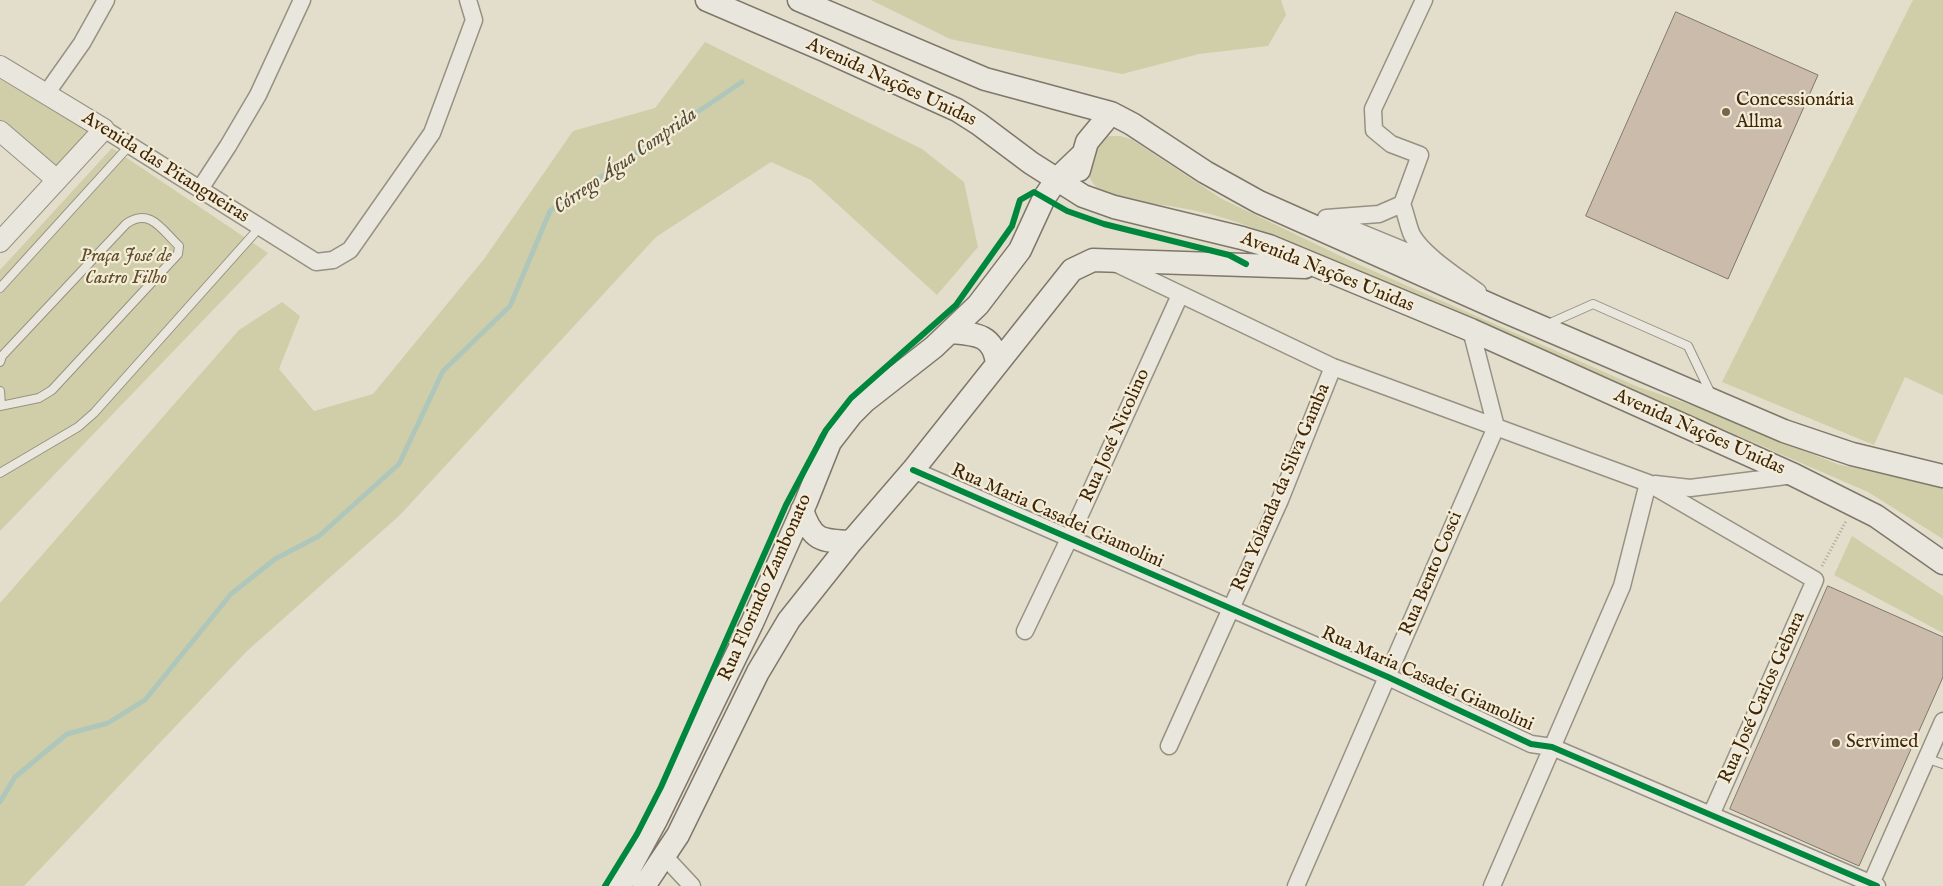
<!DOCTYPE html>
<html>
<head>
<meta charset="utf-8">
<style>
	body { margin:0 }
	canvas { display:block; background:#e3ddcb }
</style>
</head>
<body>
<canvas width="1943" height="886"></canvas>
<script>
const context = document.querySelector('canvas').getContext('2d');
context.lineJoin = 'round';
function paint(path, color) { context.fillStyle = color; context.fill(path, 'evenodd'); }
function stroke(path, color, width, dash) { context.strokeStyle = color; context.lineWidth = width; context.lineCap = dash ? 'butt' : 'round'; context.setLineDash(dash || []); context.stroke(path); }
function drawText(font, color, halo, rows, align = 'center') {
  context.font = font + ' "IM FELL English",serif'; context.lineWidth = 4.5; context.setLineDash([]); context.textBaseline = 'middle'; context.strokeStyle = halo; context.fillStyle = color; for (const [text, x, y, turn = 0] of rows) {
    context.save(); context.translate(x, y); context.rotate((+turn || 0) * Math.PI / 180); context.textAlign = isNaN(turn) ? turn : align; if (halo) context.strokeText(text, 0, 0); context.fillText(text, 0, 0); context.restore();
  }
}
const green = new Path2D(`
	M871,0h410l5,15 -18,31 -69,8 -77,20 -172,-35z
	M1913,0h30v395l-38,-18 -31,68 -152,-63z
	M705,42l217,107 42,33 14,65 -41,48 -126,-115 -40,-18 -115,75 -256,278 -153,136 -223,235h-24v-283l239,-273 43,-28 18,14 -21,53 35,42 59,-17 111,-135 89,-128 82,-23z
	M0,71l93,58 -41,47 -52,-46z
	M1109,136h11l11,3 91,60 131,63 283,124 107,37 38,18 56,23 106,24v51l-75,-47 -589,-255c-28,-10 -57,-21 -87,-27 -23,-5 -70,-9 -90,-19 -24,-13 -13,-46 7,-55z
	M112,148l156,105 -268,278v-261z
	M1852,536l91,60v37l-109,-58z`);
const stream = new Path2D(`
	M0,802l15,-25 52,-43 41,-11 37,-23 86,-106 44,-35 44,-23 80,-72 44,-93 67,-65 40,-95 192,-129`);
const building = new Path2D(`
	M1676,12l142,63 -90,204 -142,-63z
	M1828,586l115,51v40l-84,189 -129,-57z`);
const path = new Path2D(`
	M1822,566l24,-45`);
const service = new Path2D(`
	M0,288l129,-142
	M1548,324l45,-20 95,42 23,48
	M0,362l2,-6 124,-132c24,-17 36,6 53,22l-1,8 -126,136 -13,8 -39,8
	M0,391l1,14
	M0,473l78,-46 16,-14 166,-186
	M1925,758l18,6`);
const minor = new Path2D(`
	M46,94l36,-51 24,-43
	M104,129l212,133 17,-2 17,-10 82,-117 42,-113 -6,-20
	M200,189l28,-43 30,-51 44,-95
	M1402,204l18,-49 -29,-11 -17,-14 -1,-21 51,-109
	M1326,218l53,-4 23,-10c4,10 6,22 10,31 12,21 46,42 66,57
	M1330,220l102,42
	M1115,263l218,104 315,116 167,97 -104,235
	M913,470l475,207 143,67 21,3 325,139
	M1655,484l35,4 104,-13
	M1025,631l44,-92 111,-244
	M1169,746l111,-246 53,-133
	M665,857l27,29
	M1296,886l200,-459 -25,-97
	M1492,886l130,-300 26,-103
	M1870,886l73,-165`);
const tertiary = new Path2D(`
	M0,66l104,63 -104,113
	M0,131l57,49`);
const secondary = new Path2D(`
	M707,0l117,50 133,60 22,14 52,39 52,33 31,11 128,31 27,8 202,84 323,145 82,41 67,47
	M799,0l186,79 126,34 21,11 73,48 54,30 245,109 280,120 68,23 91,22
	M1079,170l8,-28 24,-29
	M950,332c25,2 44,2 47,32
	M802,510c10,30 18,31 49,32
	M620,886l36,-66 96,-197 54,-121 24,-60 21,-27 14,-14 69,-54 44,-42 42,-55 24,-52 13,-19 24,-23
	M644,886l34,-51 80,-163 31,-52 62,-78 62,-72 159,-200 21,-10 212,7`);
const cycleway = new Path2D(`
	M913,470l475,207 143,67 21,3 325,139
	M605,886l32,-52 24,-47 125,-282 40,-75 25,-32 105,-93 56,-79 8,-26 14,-8 33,19 37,13 125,31 17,9`);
const markers = [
	[1726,112,5,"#78654d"],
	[1836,743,5,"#78654d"]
];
const streetNames = [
	["Avenida Nações Unidas",891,83,25],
	["Avenida das Pitangueiras",165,168,32],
	["Avenida Nações Unidas",1327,273,22],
	["Avenida Nações Unidas",1699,433,24],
	["Rua José Nicolino",1116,436,-66],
	["Rua Yolanda da Silva Gamba",1282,488,-67],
	["Rua Maria Casadei Giamolini",1057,517,24],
	["Rua Bento Cosci",1432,574,-67],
	["Rua Florindo Zambonato",766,588,-66],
	["Rua Maria Casadei Giamolini",1427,680,24],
	["Rua José Carlos Gebara",1763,698,-66]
];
const poiNames = [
	["Concessionária",1736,101],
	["Allma",1736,123],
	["Servimed",1846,743]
];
const parkNames = [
	["Praça José de",126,257],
	["Castro Filho",126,279]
];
const waterNames = [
	["Córrego Água Comprida",626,162,-35]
];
paint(green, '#d0cea9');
stroke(stream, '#afc7bb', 5);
paint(building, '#cbbbab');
stroke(building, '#7f776a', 1);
stroke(service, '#979183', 10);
stroke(minor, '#979183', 19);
stroke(tertiary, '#979183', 22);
stroke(secondary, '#7f776a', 25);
stroke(path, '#a9a39a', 3, [1, 2.5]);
stroke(service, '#e9e6dd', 8);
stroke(minor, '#e9e6dd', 16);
stroke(tertiary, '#e9e6dd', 20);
stroke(secondary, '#e9e6dd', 22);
stroke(cycleway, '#00873e', 6);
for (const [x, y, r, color] of markers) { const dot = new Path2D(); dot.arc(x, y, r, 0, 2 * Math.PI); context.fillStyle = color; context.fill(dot); stroke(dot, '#f3ecd7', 2); }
drawText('19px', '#3f2509', '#f3ecd7', streetNames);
drawText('19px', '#3f2509', '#f3ecd7', poiNames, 'left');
drawText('italic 19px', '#5f4c2a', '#f3ecd7', parkNames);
drawText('italic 20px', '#564b34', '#f3ecd7', waterNames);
</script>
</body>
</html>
